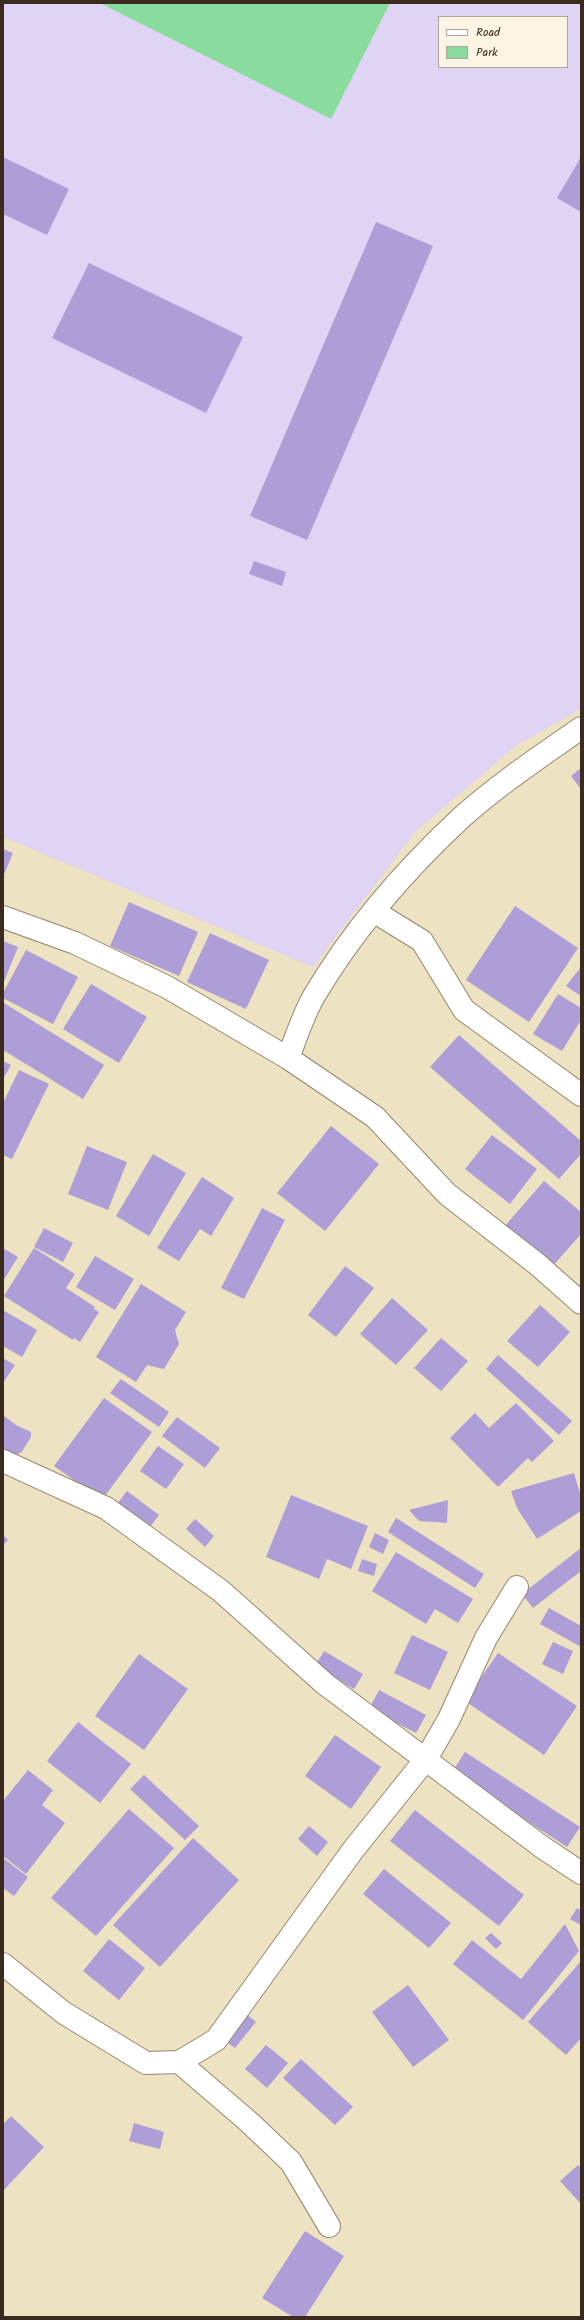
<!DOCTYPE html>
<html>
<head>
<meta charset="utf-8">
<style>
	body { margin:0 }
	#map { position:relative; width:584px; height:2320px; overflow:hidden; background:#ede2c1; font-family:Kalam,sans-serif }
	canvas { display:block }
	.frame { position:absolute; inset:0; border:4px solid #3b2a1e; pointer-events:none }
	.legend { position:absolute; left:438px; top:16px; width:130px; height:52px; box-sizing:border-box; background:#fcf5e5; border:1px solid #afa495; margin:0; padding:5px 7px; list-style:none; font-size:12px; color:#3b2a1e }
	.legend li { display:flex; align-items:center; gap:8px; height:20px }
	.legend b { width:20px; border:1px solid #afa495 }
</style>
</head>
<body>
<div id="map">
<canvas width="584" height="2320"></canvas>
<div class="frame"></div>
<ul class="legend">
<li><b style="height:5px;background:#fff"></b>Road</li>
<li><b style="height:11px;background:#89dc9e"></b>Park</li>
</ul>
</div>
<script>
const context = document.querySelector('canvas').getContext('2d');
context.lineJoin = 'round';
function paint(path, color) { context.fillStyle = color; context.fill(path, 'evenodd'); }
function stroke(path, color, width, dash) { context.strokeStyle = color; context.lineWidth = width; context.lineCap = dash ? 'butt' : 'round'; context.setLineDash(dash || []); context.stroke(path); }
const built = new Path2D(`
	M3,3h578v706l-64,36 -102,87 -102,135 -310,-130zM439,17h128v50h-128z`);
const green = new Path2D(`
	M100,3h290l-59,116z`);
const building = new Path2D(`
	M3,157l66,32 -22,46 -44,-21z
	M581,157v55l-24,-14z
	M376,222l57,24 -126,294 -57,-24z
	M89,263l154,74 -37,76 -154,-75z
	M254,561l32,11 -4,14 -33,-12z
	M581,768v21l-10,-13z
	M3,849l10,4 -10,24z
	M129,902l69,30 -19,44 -69,-30z
	M515,906l63,42 -49,74 -63,-42z
	M210,933l59,27 -23,49 -59,-27z
	M3,941l15,6 -15,37z
	M26,950l52,27 -25,47 -50,-26v-5z
	M581,967v29l-15,-10z
	M91,984l56,33 -28,46 -56,-34z
	M558,994l23,14v12l-19,31 -29,-17z
	M4,1003l100,62 -21,34 -80,-49z
	M459,1035l122,106v13l-22,25 -129,-112z
	M3,1061l8,4 -8,14z
	M19,1070l30,14 -37,75 -9,-4v-52z
	M331,1126l48,38 -54,67 -48,-38z
	M492,1135l45,34 -27,35 -45,-35z
	M87,1146l40,16 -19,48 -40,-16z
	M153,1154l33,19 -37,63 -33,-20z
	M202,1177l32,21 -23,38 -11,-7 -21,32 -22,-13z
	M544,1181l37,31v22l-30,34 -47,-41z
	M262,1208l23,12 -41,79 -23,-11z
	M44,1228l29,15 -10,19 -29,-15z
	M3,1248l15,9 -15,24z
	M34,1248l41,26 -9,14 29,19 -1,2 5,3 -19,30 -6,-4 -1,2 -69,-44z
	M95,1256l39,23 -19,31 -39,-23z
	M345,1266l29,22 -38,49 -28,-22z
	M141,1284l45,28 -11,18 4,14 -15,25 -17,-4 -11,17 -40,-25z
	M392,1298l36,32 -32,35 -36,-31z
	M540,1305l30,27 -32,35 -31,-26z
	M3,1310l34,20 -15,27 -19,-11z
	M441,1338l27,23 -27,30 -27,-23z
	M498,1355l74,66 -13,14 -73,-66z
	M3,1358l12,7 -12,18z
	M121,1379l48,33 -10,15 -49,-34z
	M104,1398l48,34 -50,68 -48,-34z
	M516,1403l38,38 -22,21 -4,-4 -30,29 -48,-49 25,-25 14,15z
	M3,1415l13,10 15,7v5l-10,16 -1,-1 -8,10 -9,-7z
	M177,1417l43,31 -15,20 -43,-32z
	M158,1446l26,18 -18,25 -26,-18z
	M574,1473l7,24v14l-44,28 -20,-31 -6,-17z
	M127,1491l32,24 -13,17 -32,-24z
	M291,1495l77,31 -17,43 -24,-10 -8,20 -53,-22z
	M448,1500l-1,23 -28,-2 -10,-11z
	M396,1518l88,56 -9,14 -87,-56z
	M195,1519l19,17 -9,11 -19,-18z
	M375,1533l14,7 -6,14 -14,-7z
	M3,1535l5,5 -5,5z
	M581,1548v23l-48,37 -11,-14z
	M396,1552l77,47 -15,24 -23,-14 -9,15 -54,-33z
	M362,1559l15,5 -3,12 -16,-5z
	M549,1608l32,18v21l-41,-23z
	M412,1635l36,17 -18,38 -36,-17z
	M553,1642l20,9 -10,23 -21,-10z
	M324,1651l39,23 -9,15 -39,-23z
	M498,1653l79,53 -33,49 -79,-54z
	M139,1654l49,35 -44,61 -49,-34z
	M379,1690l47,25 -10,18 -47,-24z
	M78,1722l53,42 -31,39 -53,-42z
	M335,1735l46,32 -30,42 -46,-33z
	M465,1752l115,75 -13,20 -115,-75z
	M28,1770l25,20 -11,15 23,18 -39,51 -23,-18v-55z
	M144,1775l55,51 -14,14 -55,-51z
	M129,1809l45,39 -78,88 -45,-38z
	M415,1810l109,85 -25,31 -109,-85z
	M309,1826l19,16 -11,14 -19,-17z
	M193,1838l46,42 -79,87 -47,-42z
	M3,1858l25,19 -14,19 -11,-8z
	M384,1869l67,54 -22,25 -66,-54z
	M577,1908l4,3v14l-11,-6z
	M565,1924l14,27 -56,69 -70,-56 19,-24 49,39z
	M491,1933l11,10 -6,6 -11,-11z
	M109,1939l36,29 -26,32 -36,-29z
	M581,1961v77l-15,17 -38,-33z
	M408,1985l41,55 -36,27 -41,-55z
	M245,2013l11,9 -21,26 -11,-8z
	M266,2045l22,18 -21,25 -22,-19z
	M301,2059l52,48 -18,18 -52,-47z
	M11,2116l33,31 -41,44v-67z
	M134,2123l30,9 -4,17 -31,-8z
	M578,2165l3,3v36l-21,-23z
	M305,2231l39,25 -39,61h-12l-31,-19z`);
const street = new Path2D(`
	M375,912l47,29 42,69 117,85
	M3,917l72,26 92,44 121,71 87,59 72,77 90,70 44,39
	M288,1058c8,-20 15,-43 26,-62 39,-66 92,-127 148,-179 37,-33 79,-61 119,-89
	M3,1461l103,47 115,83 104,93 217,163 39,26
	M3,1964l61,49 82,50 33,-1 37,-22 137,-190 73,-91 23,-40 37,-81 31,-51
	M179,2062l70,60 42,40 38,64`);
paint(built, '#e0d4f4');
paint(green, '#89dc9e');
paint(building, '#ae9ed7');
stroke(street, '#948670', 24);
stroke(street, '#fff', 22);
</script>
</body>
</html>
